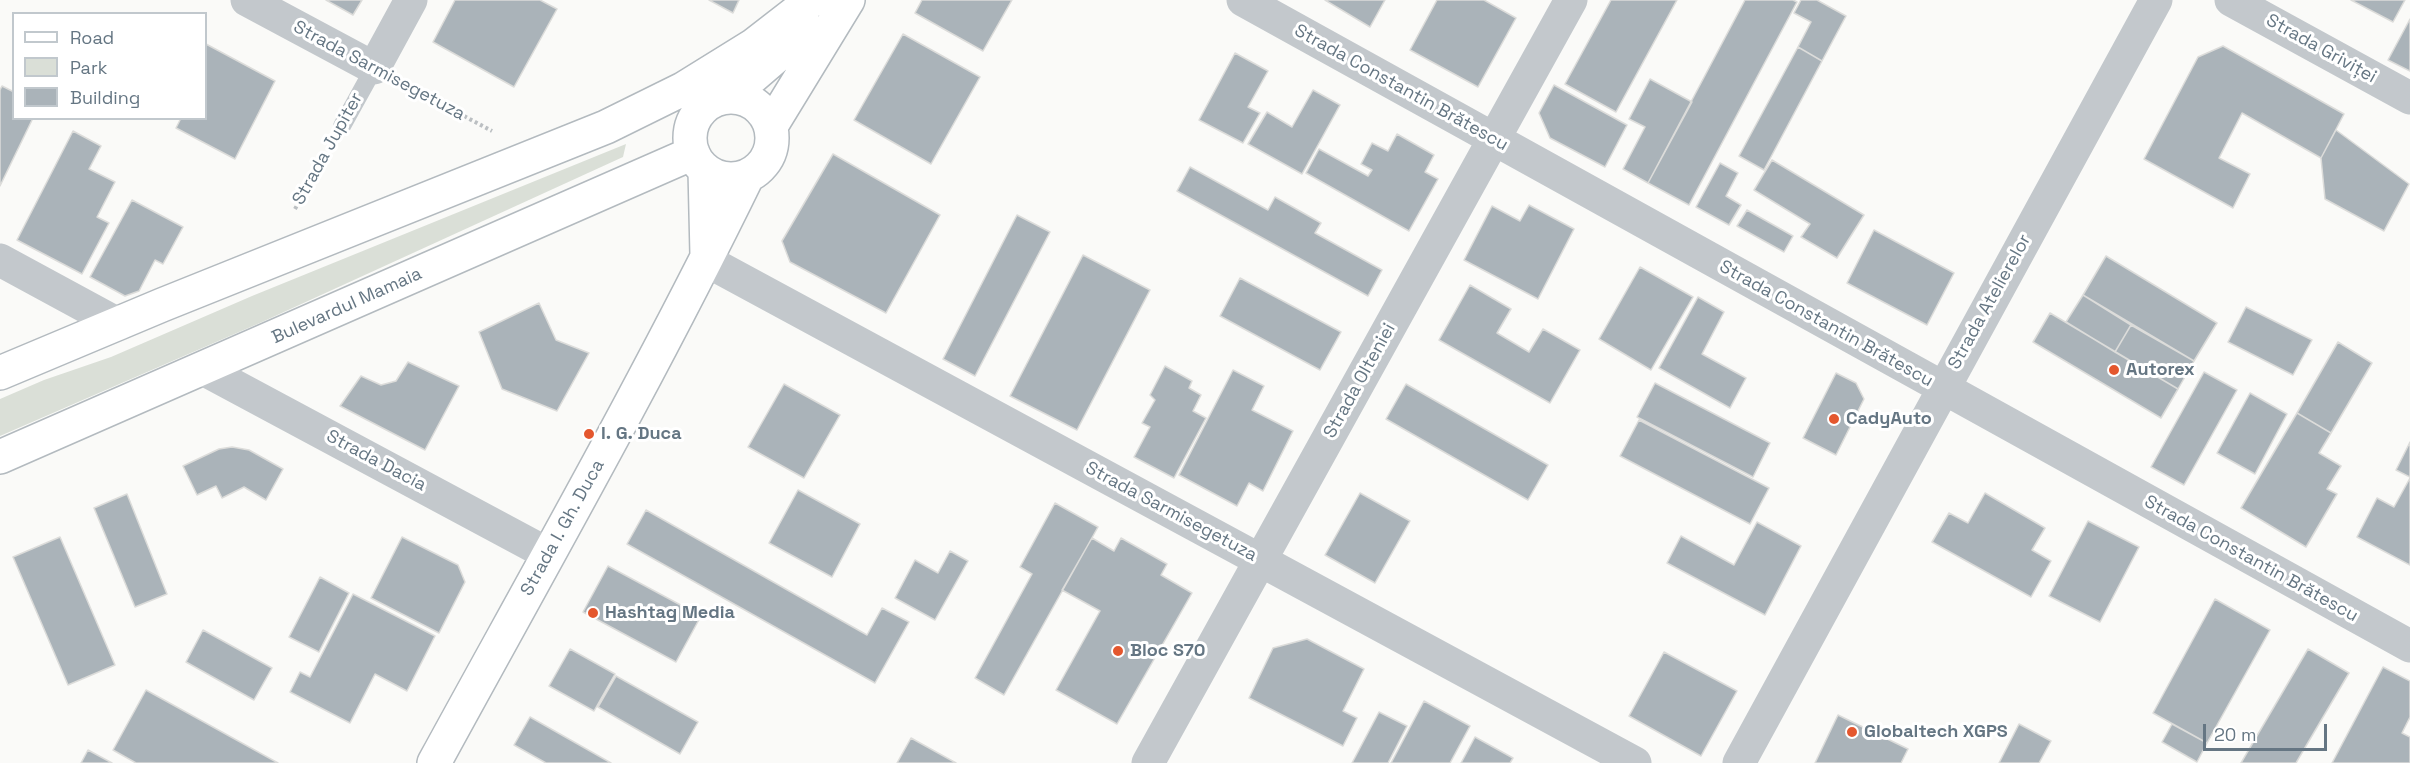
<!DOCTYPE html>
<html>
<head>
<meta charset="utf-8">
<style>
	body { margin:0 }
	#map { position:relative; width:2410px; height:763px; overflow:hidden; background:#fafaf8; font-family:"Space Grotesk",sans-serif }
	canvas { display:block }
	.legend { position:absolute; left:12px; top:12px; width:195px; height:108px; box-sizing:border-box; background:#fff; border:2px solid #c1c8cd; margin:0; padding:8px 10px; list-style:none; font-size:18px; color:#657683 }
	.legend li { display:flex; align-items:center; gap:12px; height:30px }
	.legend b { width:30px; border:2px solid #c1c8cd }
	.scale { position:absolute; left:2203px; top:724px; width:124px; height:27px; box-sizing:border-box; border:3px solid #657683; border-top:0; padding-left:8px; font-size:18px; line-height:21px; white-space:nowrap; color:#657683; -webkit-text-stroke:4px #fff; paint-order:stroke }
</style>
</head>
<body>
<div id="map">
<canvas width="2410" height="763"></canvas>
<ul class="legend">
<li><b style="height:8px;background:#fff"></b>Road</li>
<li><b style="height:16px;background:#dadfd7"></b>Park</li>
<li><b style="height:16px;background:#aab3b9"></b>Building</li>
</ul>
<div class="scale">20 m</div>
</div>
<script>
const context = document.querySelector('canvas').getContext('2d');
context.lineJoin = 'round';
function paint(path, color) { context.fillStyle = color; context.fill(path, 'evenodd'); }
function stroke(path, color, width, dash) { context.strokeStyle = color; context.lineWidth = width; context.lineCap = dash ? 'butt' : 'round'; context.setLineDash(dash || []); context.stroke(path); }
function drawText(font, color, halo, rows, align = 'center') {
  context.font = font + ' "Space Grotesk",sans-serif'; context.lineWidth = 6; context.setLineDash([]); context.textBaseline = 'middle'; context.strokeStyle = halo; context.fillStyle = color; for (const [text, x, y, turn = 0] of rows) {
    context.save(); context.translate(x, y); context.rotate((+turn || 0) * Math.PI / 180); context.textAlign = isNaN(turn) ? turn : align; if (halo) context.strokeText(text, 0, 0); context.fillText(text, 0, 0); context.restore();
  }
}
const green = new Path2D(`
	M626,144l-3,13 -361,165 -262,114v-37l44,-19 67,-23 141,-61z`);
const building = new Path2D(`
	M326,0h36l-9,15z
	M455,0h85l17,9 -43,78 -81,-45z
	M709,0h30l-6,13z
	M922,0h90l-29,51 -68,-38z
	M1325,0h60l-15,27z
	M1437,0h47l32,18 -38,69 -68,-37z
	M1611,0h66l-61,112 -51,-28z
	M1745,0h48l4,2 -108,203 -41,-22z
	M1801,0h16l29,16 -24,45 -24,-14 13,-25 -17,-9z
	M2351,0h54l-12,22z
	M2410,19v52l-22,-11z
	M903,34l77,43 -49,87 -77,-44z
	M206,44l69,37 -40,78 -59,-31 5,-10h25z
	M2223,46l121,68 -23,44 -79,-45 -23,45 31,16 -17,34 -89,-49 54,-102z
	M1798,47l24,14 -58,109 -25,-14z
	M1235,53l33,18 -20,36 12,6 -17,30 -44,-23z
	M1650,79l42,23 -44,81 -25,-14 22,-42 -16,-8z
	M1554,85l73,40 -22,42 -55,-29 -11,-25z
	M2,86l12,6v26h19l-33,68v-96z
	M1313,90l27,15 -38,69 -54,-30 19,-32 25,15z
	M2336,130l73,54 -25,47 -59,-32 -4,-41z
	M73,131l28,15 -12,23 26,13 -18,35 12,6 -27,51 -65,-34z
	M1397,134l37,21 -9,17 13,7 -29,52 -103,-58 13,-24 49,27 4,-6 -11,-6 11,-21 16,8z
	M833,154l107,61 -54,98 -96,-51 -8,-21z
	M1772,160l92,55 -27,43 -36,-21 9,-13 -56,-34z
	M1720,163l18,10 -12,23 15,9 -12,20 -33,-18z
	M1190,167l78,43 7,-13 46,26 -6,10 67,37 -14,26 -191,-105z
	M132,200l51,27 -20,37 -8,-4 -16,31 -14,5 -35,-19z
	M1529,205l45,24 -36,70 -74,-39 28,-54 28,15z
	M1747,210l46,26 -9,16 -47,-26z
	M1017,215l33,17 -75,144 -32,-17z
	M1874,230l80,43 -27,52 -80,-42z
	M1083,255l67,35 -73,140 -67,-34z
	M2106,256l111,67 -23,38 -111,-66z
	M1640,267l53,30 -42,73 -52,-31z
	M1240,278l101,54 -21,38 -100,-54z
	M1470,285l41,24 -14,24 32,19 14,-23 37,21 -30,53 -111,-63z
	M2083,295l48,30 -16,27 -49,-30z
	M1698,297l26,15 -22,42 44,24 -16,30 -71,-40z
	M539,303l17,37 33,13 -32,58 -55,-22 -23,-57z
	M2246,307l66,33 -19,35 -65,-33z
	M2050,313l128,76 -17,29 -128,-76z
	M2131,325l63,36 -16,28 -63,-37z
	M2338,342l34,21 -41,70 -34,-20z
	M408,362l51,24 -34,64 -85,-44 21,-30 20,9 15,-4z
	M1165,366l27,15 -3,7 12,7 -8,16 13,7 -32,60 -40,-21 16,-30 -8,-4 13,-23 -5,-5z
	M1233,370l31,16 -12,24 41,21 -30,60 -14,-8 -12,23 -58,-31z
	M2204,372l33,18 -53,95 -33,-18z
	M1836,373l20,10 8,16 -28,56 -33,-17z
	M1655,383l115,60 -17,34 -116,-60z
	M784,384l56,31 -36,63 -56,-31z
	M1406,384l142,81 -20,35 -142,-81z
	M2250,393l37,21 -32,60 -38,-21z
	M2297,413l34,20 -12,20 22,13 -14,23 10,5 -31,53 -65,-39z
	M1639,420l130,68 -19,36 -130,-68z
	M2410,442v35l-14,-7z
	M232,447l17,3 34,19 -17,31 -22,-13 -22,11 -6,-12 -19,9 -14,-29 36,-17z
	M2410,478v87l-53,-28 20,-39 17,9z
	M798,490l62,34 -28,53 -63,-34z
	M1360,493l50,28 -35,62 -50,-28z
	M1985,493l60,35 -13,22 19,11 -20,36 -99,-55 17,-29 19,10z
	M127,494l40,100 -32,13 -41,-99z
	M1055,503l43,24 -94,168 -29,-17 57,-104 -12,-7z
	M646,510l221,125 15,-27 27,14 -34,61 -248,-139z
	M2088,521l51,26 -39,75 -51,-26z
	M1757,522l44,24 -36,69 -98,-52 14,-27 53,29z
	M60,537l55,128 -47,20 -55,-128z
	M402,537l56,28 7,17 -26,51 -68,-35z
	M1092,538l22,13 7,-13 46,26 -6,11 31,18 -75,131 -61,-34 44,-79 -38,-21z
	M950,551l18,10 -33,59 -40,-22 20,-38 23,13z
	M608,566l93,50 -25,46 -93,-50z
	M320,577l29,16 -30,59 -30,-15z
	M353,594l82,42 -28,55 -32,-17 -25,49 -60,-31 10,-20 10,5z
	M2215,599l55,31 -63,113 -54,-30z
	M203,630l69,38 -18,32 -68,-38z
	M1307,639l57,30 -21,42 14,7 -14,28 -94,-48 24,-50z
	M570,649l45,25 -21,37 -45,-25z
	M2308,649l41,24 -53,90h-55z
	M1664,652l73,39 -36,65 -72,-40z
	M2383,667l27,14v36l-8,16 8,4v26h-78z
	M616,676l82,46 -18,32 -82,-47z
	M146,690l132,73h-142l-23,-13z
	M1424,701l46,25 -20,37h-59z
	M1379,712l28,14 -19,37h-36z
	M1838,715l70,34 -7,14h-86z
	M530,717l81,46h-65l-32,-18z
	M2019,724l32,17 -12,22h-40z
	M2172,724l35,19 -10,19 -35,-20z
	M1475,737l38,21 -3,5h-49z
	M911,738l45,25h-59z
	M88,750l24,13h-31z`);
const path = new Path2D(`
	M406,85l86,46
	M295,209l32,-57`);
const lane = new Path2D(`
	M342,126l32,-58`);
const street = new Path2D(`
	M247,0l127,68 37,-68
	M1243,0l1167,646
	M2231,0l179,98
	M0,260l118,64
	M707,261l928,502
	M203,369l345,185
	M1148,763l423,-763
	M1739,763l417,-763`);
const secondary = new Path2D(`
	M730,96l78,-67
	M690 138a41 41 0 1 1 82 0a41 41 0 1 1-82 0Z
	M771,126l77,-126
	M705,170l2,85
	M0,373l162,-68 444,-178 77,-38 71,-44 58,-45
	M0,457l693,-304
	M434,763c106,-194 216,-387 313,-586`);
const markers = [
	[2114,370,6,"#e4572e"],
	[1834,419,6,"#e4572e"],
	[589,434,6,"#e4572e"],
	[593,613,6,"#e4572e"],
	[1118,651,6,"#e4572e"],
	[1852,732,6,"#e4572e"]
];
const streetNames = [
	["Strada Griviței",2321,49,29],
	["Strada Sarmisegetuza",379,71,28],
	["Strada Constantin Brătescu",1401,88,29],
	["Strada Jupiter",328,149,-61],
	["Strada Atelierelor",1990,302,-61],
	["Bulevardul Mamaia",347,306,-24],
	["Strada Constantin Brătescu",1826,324,29],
	["Strada Olteniei",1360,381,-61],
	["Strada Dacia",376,461,28],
	["Strada Sarmisegetuza",1171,512,28],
	["Strada I. Gh. Duca",563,528,-61],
	["Strada Constantin Brătescu",2251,559,29]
];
const poiNames = [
	["Autorex",2126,370],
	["CadyAuto",1846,419],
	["I. G. Duca",601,434],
	["Hashtag Media",605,613],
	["Bloc S70",1130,651],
	["Globaltech XGPS",1864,732]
];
paint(green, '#dadfd7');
paint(building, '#aab3b9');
stroke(building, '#dcdcda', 1.5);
stroke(secondary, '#b3babf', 36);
stroke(path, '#bbbfc2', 4, [3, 3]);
stroke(lane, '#c3c8cc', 18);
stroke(street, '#c3c8cc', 33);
stroke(secondary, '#fff', 33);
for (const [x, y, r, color] of markers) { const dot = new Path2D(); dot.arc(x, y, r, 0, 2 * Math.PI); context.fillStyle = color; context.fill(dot); stroke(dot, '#fff', 2); }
drawText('18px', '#657683', '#fff', streetNames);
drawText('bold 18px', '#657683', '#fff', poiNames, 'left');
</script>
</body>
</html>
